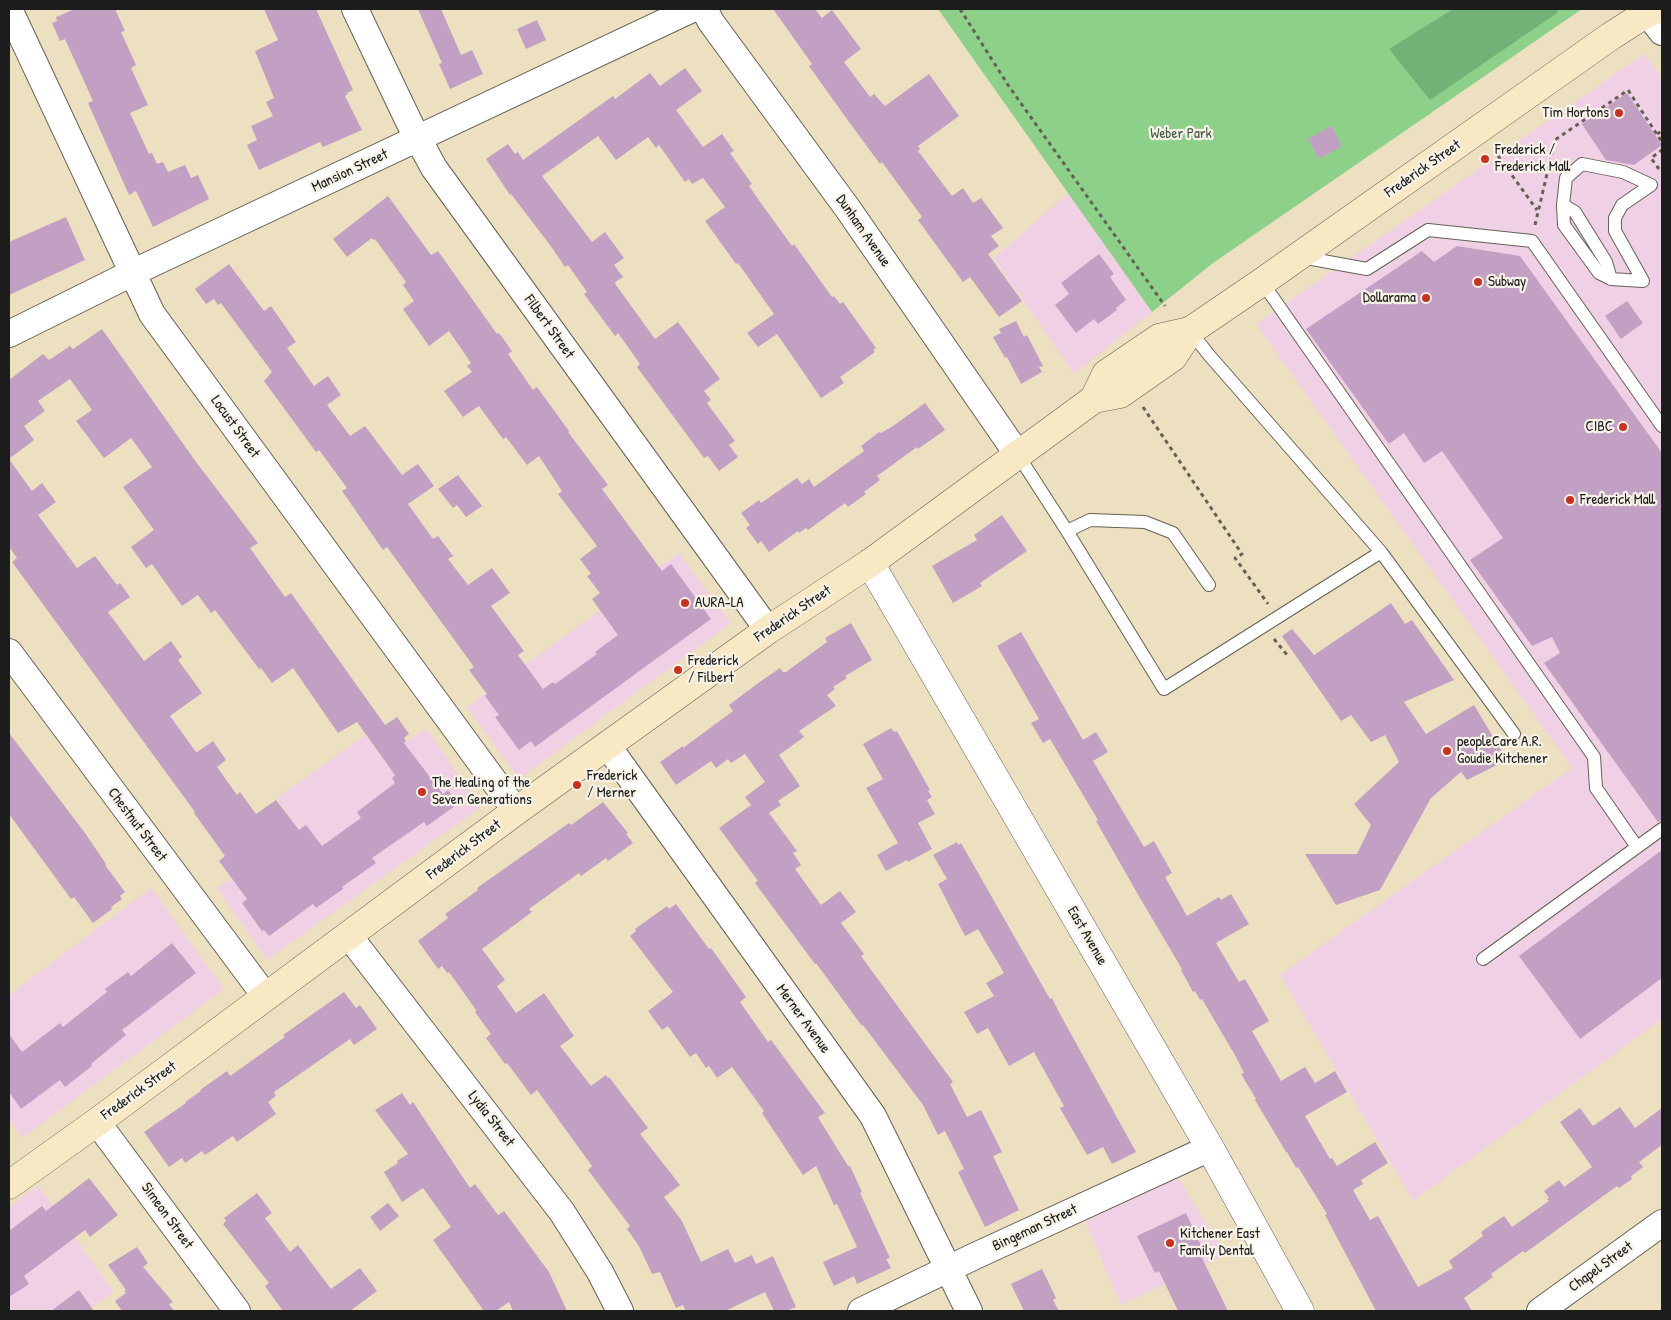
<!DOCTYPE html>
<html>
<head>
<meta charset="utf-8">
<style>
	body { margin:0 }
	#map { position:relative; width:1671px; height:1320px; overflow:hidden; background:#ece0c0; font-family:"Patrick Hand",sans-serif }
	canvas { display:block }
	.frame { position:absolute; inset:0; border:10px solid #1c1c1c; pointer-events:none }
</style>
</head>
<body>
<div id="map">
<canvas width="1671" height="1320"></canvas>
<div class="frame"></div>
</div>
<script>
const context = document.querySelector('canvas').getContext('2d');
context.lineJoin = 'round';
function paint(path, color) { context.fillStyle = color; context.fill(path, 'evenodd'); }
function stroke(path, color, width, dash) { context.strokeStyle = color; context.lineWidth = width; context.lineCap = dash ? 'butt' : 'round'; context.setLineDash(dash || []); context.stroke(path); }
function drawText(font, color, halo, rows, align = 'center') {
  context.font = font + ' "Patrick Hand",sans-serif'; context.lineWidth = 4.5; context.setLineDash([]); context.textBaseline = 'middle'; context.strokeStyle = halo; context.fillStyle = color; for (const [text, x, y, turn = 0] of rows) {
    context.save(); context.translate(x, y); context.rotate((+turn || 0) * Math.PI / 180); context.textAlign = isNaN(turn) ? turn : align; if (halo) context.strokeText(text, 0, 0); context.fillText(text, 0, 0); context.restore();
  }
}
const built = new Path2D(`
	M1644,54l18,23v942l-249,182 -133,-226 292,-207 -316,-444z
	M1068,193l84,119 -78,62 -80,-116z
	M679,553l52,70 -212,156 -52,-72z
	M426,728l55,79 -214,153 -50,-72 85,-53 -25,-37 88,-63 18,24z
	M151,888l73,101 -202,149 -13,-18v-125z
	M1176,1175l50,80 -105,50 -36,-84z
	M38,1185l75,107 -25,19h-79v-103z`);
const green = new Path2D(`
	M938,9h644l-369,254 -61,49z`);
const forest = new Path2D(`
	M1453,9h105l-1,4 -127,87 -41,-51z`);
const building = new Path2D(`
	M75,9h40l10,22 -4,1 15,33 -5,3 17,37 -18,8 19,41 3,-1 5,11 6,-2 5,10 17,-7 6,13 7,-3 11,24 -56,28 -17,-36 -7,4 -41,-92 5,-2 -28,-62 -5,2 -8,-18 5,-2 -1,-4z
	M264,9h52l37,81 -6,3 1,1 -3,2 17,34 -39,17 -3,-5 -61,28 -12,-25 10,-5 -6,-14 22,-10 -7,-14 8,-4 -19,-47 23,-11z
	M418,9h23l20,46 11,-5 11,24 -33,15 -11,-25 3,-1z
	M773,9h42l7,9 10,-8 29,39 -17,13 26,35 4,-3 11,12 44,-32 30,42 -41,30 2,3 -2,2 34,45 11,-8 10,15 8,-5 22,30 -12,8 8,10 -11,8 34,47 -23,16 -29,-40 -7,5 -45,-62 4,-3 -40,-55 -2,2 -31,-42 -40,-56 3,-2z
	M537,20l9,20 -20,9 -9,-20z
	M685,68l17,23 -26,19 27,37 19,-13 12,17 -4,2 22,31 -3,2 14,20 29,40 2,-2 38,53 2,-1 6,8 3,-2 33,46 -3,2 2,2 -35,25 4,6 -23,15 -44,-64 -19,13 -11,-14 27,-19 -36,-51 -2,1 -31,-43 20,-14 -22,-29 -11,6 -3,-5 -4,3 -26,-37 -3,3 -8,-11 -32,23 -18,-24 -56,40 50,66 13,-10 19,26 -10,7 9,12 -8,5 1,3 39,54 23,-17 42,57 -16,12 7,9 -4,3 28,38 -6,4 9,12 -19,14 -11,-15 -4,2 -67,-91 3,-3 -22,-31 -3,3 -31,-42 3,-2 -19,-27 -3,2 -15,-22 -39,-51 -1,1 -24,-36 22,-15 7,10 3,-2 5,8 90,-64 2,3 35,-26 10,13z
	M1627,93l35,52 -28,20 -28,-5 -24,-36z
	M1331,126l11,20 -23,13 -11,-20z
	M388,196l43,59 7,-4 59,83 2,-1 13,18 -4,3 25,36 4,-3 32,44 -1,1 40,53 -6,4 60,82 9,-7 40,55 -176,128 -4,-6 -12,9 -24,-33 4,-2 -14,-19 2,-2 -18,-24 5,-3 -87,-120 -4,3 -41,-59 5,-3 -28,-38 -3,2 -52,-71 8,-9 -51,-69 -3,2 -4,-6 -8,5 -11,-15 34,-25 35,47 7,-5 25,36 -9,6 27,38 14,-10 13,19 -14,10 23,31 15,-10 37,49 16,-11 16,22 -26,18 25,35 5,-3 15,20 -5,3 20,26 24,-17 18,25 -19,13 33,45 -6,4 25,34 10,-7 2,2 42,-30 -2,-2 23,-17 -26,-36 8,-6 -13,-17 4,-2 -11,-15 17,-13 -39,-52 4,-3 -23,-35 -12,9 -21,-28 -3,2 -24,-33 -16,11 -19,-26 28,-19 -5,-6 4,-3 -22,-32 -20,15 -26,-37 11,-8 -11,-16 3,-3 -31,-43 -2,1 -1,-2 -25,19 -14,-18z
	M66,217l19,43 -76,35v-53z
	M1457,246l63,10 142,197v368l-4,1 -114,-159 16,-10 -8,-16 -20,9 -62,-86 33,-22 -61,-87 -18,12 -20,-30 -15,11 -83,-115 116,-78 12,11z
	M1099,254l15,20 -4,3 16,23 -10,8 1,2 -19,14 -4,-5 -18,14 -21,-28 14,-11 -8,-11z
	M1627,301l16,22 -22,16 -16,-23z
	M1016,321l8,16 3,-2 16,31 -4,1 3,5 -21,12 -14,-27 -2,1 -12,-21 8,-4 -2,-4z
	M102,329l94,133 62,81 -8,5 35,49 6,-4 94,132 12,-8 12,17 -5,4 2,3 -2,2 39,51 5,-4 10,14 -31,22 -3,-4 -52,36 4,5 -34,24 1,2 -27,19 -3,-4 -44,32 -5,-6 -2,1 -20,-28 5,-4 -28,-38 6,-5 -31,-43 1,-1 -183,-250 5,-4 -8,-11v-88l23,32 10,-8 14,19 -18,13 39,53 18,-12 22,29 3,-2 10,14 -22,15 36,49 27,-20 11,16 -4,3 24,33 -32,23 26,36h1l16,-11 13,19 -9,7 20,28 3,-3 16,22 20,-14 23,30 7,-5 16,21 39,-28 -4,-6 38,-29 -3,-5 3,-3 -38,-53 -19,11 -45,-65 -21,15 -11,-15 -2,1 -44,-59 -4,3 -13,-18 -16,11 -30,-42 -6,4 -15,-21 23,-17 -31,-43 29,-20 -21,-29 -27,20 -28,-37 16,-11 -22,-31 -32,22 7,10 -21,15 10,14 -25,19v-79l34,-26 6,6 21,-14 3,3z
	M925,403l20,27 -27,19 -1,-2 -40,29 3,4 -16,12 2,2 -18,13 -3,-4 -37,27 -2,-2 -7,5 -1,-2 -29,21 -8,-11 -3,3 -12,-16 4,-3 -9,-12 18,-13 2,3 36,-25 5,6 7,-5 5,8 50,-36 -3,-5 18,-14 2,1 12,-7z
	M458,475l24,31 -16,11 -9,-12 -4,3 -15,-19z
	M1002,515l25,36 -47,32 2,3 -29,17 -21,-37 45,-26 -3,-5z
	M1391,603l14,21 7,-4 42,60 -50,22 22,32 48,-29 33,55 -40,20 -6,-8 -30,26 -51,92 -44,15 -31,-51h52l14,-29 -17,-21 45,-42 -14,-27 -14,7 -20,-27 -10,6 -59,-85 10,-7 22,26z
	M851,623l21,37 -27,16 2,2 -14,9 2,2 -8,6 9,11 -37,25 5,6 -25,18 21,31 -22,15 3,4 -12,8 28,38 -4,2 8,12 -6,4 26,36 19,-14 16,21 -15,11 23,31 -3,2 92,126 -3,2 17,33 14,-7 21,42 -9,4 26,54 -34,17 -27,-55 6,-3 -19,-38 -7,4 -15,-30 -60,-80 -1,1 -46,-63 -1,1 -60,-81 3,-2 -39,-53 32,-23 -6,-8 20,-15 -20,-28 -14,9 -3,-4 -12,9 -5,-7 -35,24 -16,-23 23,-16v2l50,-37 -4,-6 32,-24 19,-13 3,4h3l41,-30 -2,-4z
	M1021,632l62,108 13,-8 12,20 -15,9 51,86 10,-6 18,32 -7,4 22,39 32,-19 2,3 10,-6 18,30 -33,19 23,39 6,-3 24,42 -17,10 29,50 24,-14 10,16 20,-12 12,21 -42,24 25,43 2,-1 5,8 38,-24 13,21 -27,17 2,4 -10,6 17,30 8,-4 40,71 35,-19 -4,-7 34,-25 -2,-4 23,-16 8,11 37,-26 -2,-2 2,-1 -5,-7 15,-11 5,7 28,-20 -32,-45 20,-14 13,18 27,-19 15,21 27,-20v37l-23,17 4,5 -12,9 1,3 -13,9 -2,-2 -92,67 -2,-2 -32,23 2,3 -29,21 8,13h-96l-51,-96 2,-1 -29,-47 -2,1 -9,-16h-1l-31,-52 1,-1 -15,-25 3,-1 -8,-16 -34,-58 -2,1 -5,-9 -2,1 -12,-22 1,-1 -42,-71 -44,-77 2,-1 -48,-81 -7,4 -12,-20 8,-4 -42,-73z
	M891,728l3,4 3,-1 33,59 -2,1 4,6 -5,3 8,14 -17,9 14,26 -24,13 -1,-2 -21,11 -9,-16 21,-12 -32,-55 17,-9 -20,-35z
	M9,733l76,100 21,31 -1,1 20,27 -5,4 2,3 -11,8 1,2 -19,14 -19,-26 -3,2 -62,-85z
	M603,802l25,31 -2,1 7,9 -25,18 -2,-3 -25,18 -2,-3 -50,36 3,3 -50,37 23,31 -8,6 19,27 28,-20 30,43 -14,10 31,40 15,-11 2,3 1,-1 39,51 -8,6 40,51 -16,12 18,24 19,41 27,-13 7,14 17,-8 4,9 17,-8 23,51 -10,4h-12l-9,-19 -40,19h-39l-3,-6 -7,3 -16,-36 -8,2 -13,-28 -12,-17 3,-3 -42,-56 4,-4 -55,-76 -6,5 -24,-32 -2,1 -19,-26 5,-4 -16,-22 1,-2 -27,-38 -2,1 -5,-7 -4,3 -20,-28 30,-23 -3,-4 33,-24 -1,-2 92,-65 2,2z
	M957,842l1,3 3,-2 89,156 2,-1 8,16 76,138 -24,12 -9,-17 -16,8 -27,-47 4,-2 -30,-54 -25,14 -21,-38 -11,6 -13,-22 30,-16 -8,-13 18,-10 -26,-44 -13,7 -27,-52 9,-5 -14,-24z
	M1662,850v128l-82,61 -61,-83z
	M676,904l33,45 2,-1 35,49 -6,5 28,40 3,-2 54,73 -7,4 1,2 29,47h2l12,26 -2,1 30,65 -4,1 5,9 -34,16 -3,-8 -20,10 -11,-24 34,-15 -20,-43 -3,1 -18,-39 -13,9 -41,-62 2,-2 -32,-44 -15,11 -8,-12 -3,2 -10,-15 -6,4 -22,-31 -6,4 -14,-19 25,-19 -43,-56 6,-5 -1,-2 32,-23 2,3z
	M172,943l24,30 -74,57 4,5 -35,29 1,2 -27,21 -5,-7 -39,29 -12,-17v-58l13,18 38,-29 3,4 44,-35 -2,-3 23,-17 3,4z
	M344,992l12,16 4,-3 17,24 -23,16 -4,-6 -76,53 2,4 -8,6 8,12 -39,28 -4,-6 -28,19 -3,-4 -17,12 -3,-5 -13,9 -25,-35 42,-29 -1,-1 16,-11 -1,-1 27,-19 3,5 55,-39 -2,-2z
	M402,1093l8,12 3,-3 57,86 5,-4 23,31 6,-4 45,61 18,39h-54l-4,-9 -13,9h-12l-51,-71 18,-13 -28,-39 -21,14 -18,-30 14,-9 -1,-2 11,-7 -33,-44z
	M89,1178l29,37 -28,22 -5,-7 -61,46 5,8 -20,13v-66l33,-25 4,5z
	M257,1193l15,20 -7,5 25,34 8,-7 33,44 29,-21 17,23 -27,20h-67l-18,-25 4,-3 -46,-59 3,-3 -2,-3z
	M388,1203l11,13 -19,15 -10,-14z
	M1186,1213l17,37 -4,2 29,59h-50l-19,-40 -4,2 -18,-37z
	M137,1247l11,16 -5,4 30,35 -4,2 5,7h-52l-7,-10 11,-8 -2,-2 2,-1 -18,-25z
	M1042,1269l14,29 -3,2 6,11h-35l-13,-27z
	M79,1290l15,21h-43z`);
const path = new Path2D(`
	M960,9l48,76 157,221
	M1657,134l5,-3
	M1498,156l39,54
	M1659,169l-8,-11 11,-8
	M1535,225l20,-85 73,-50 34,52
	M1143,407l99,147 -7,4 33,46
	M1274,639l14,17`);
const service = new Path2D(`
	M1563,205l1,20 35,48 12,6
	M1301,257l66,12 61,-39 104,11 130,185
	M1643,281l-32,-2 -5,-17 -31,-50 -12,-7 3,-27 16,-14 41,8 28,13
	M1643,281l-28,-50v-13l7,-13 29,-20
	M1262,282l332,475 2,31 41,59
	M1190,331l19,24 172,197 133,182
	M1018,455l49,76 97,158 217,-137
	M1067,531l23,-11 55,2 28,11 36,52
	M1483,959l179,-130`);
const minor = new Path2D(`
	M9,9l143,305 364,497
	M355,9l55,115 24,44 334,462
	M704,9l7,13 137,187 170,246
	M1647,13l15,19
	M9,334l123,-61 560,-264
	M9,652l257,345
	M607,745l266,371 96,195
	M349,936l213,276 38,60 20,39
	M97,1122l140,189
	M861,1311l114,-55 235,-108
	M1540,1311l122,-88`);
const tertiary = new Path2D(`
	M870,563l340,585 90,163`);
const secondary = new Path2D(`
	M1094,399l12,-25 22,-15 31,-21 31,-7
	M9,1185l88,-63 419,-311 252,-181 102,-67 224,-164 26,-5 53,-37 17,-26 72,-49 349,-246 36,-23 11,-4`);
const markers = [
	[1619,113,5,"#c8321e"],
	[1485,159,5,"#c8321e"],
	[1478,282,5,"#c8321e"],
	[1426,298,5,"#c8321e"],
	[1623,427,5,"#c8321e"],
	[1570,500,5,"#c8321e"],
	[685,603,5,"#c8321e"],
	[678,670,5,"#c8321e"],
	[1447,751,5,"#c8321e"],
	[577,785,5,"#c8321e"],
	[422,792,5,"#c8321e"],
	[1170,1243,5,"#c8321e"]
];
const poiNames = [
	["Tim Hortons",1609,113,"right"],
	["Frederick /",1495,150],
	["Frederick Mall",1495,167],
	["Subway",1488,282],
	["Dollarama",1416,298,"right"],
	["CIBC",1613,427,"right"],
	["Frederick Mall",1580,500],
	["AURA-LA",695,603],
	["Frederick",688,661],
	["/ Filbert",688,678],
	["peopleCare A.R.",1457,742],
	["Goudie Kitchener",1457,759],
	["Frederick",587,776],
	["/ Merner",587,793],
	["The Healing of the",432,783],
	["Seven Generations",432,800],
	["Kitchener East",1180,1234],
	["Family Dental",1180,1251]
];
const parkNames = [
	["Weber Park",1181,134]
];
const streetNames = [
	["Frederick Street",1423,169,-35],
	["Mansion Street",350,171,-25],
	["Dunham Avenue",863,231,55],
	["Filbert Street",549,327,54],
	["Locust Street",235,427,54],
	["Frederick Street",793,614,-34],
	["Chestnut Street",137,825,53],
	["Frederick Street",464,850,-37],
	["East Avenue",1087,936,60],
	["Merner Avenue",803,1019,54],
	["Frederick Street",139,1091,-36],
	["Lydia Street",491,1119,52],
	["Simeon Street",167,1216,54],
	["Bingeman Street",1035,1228,-25],
	["Chapel Street",1601,1267,-36]
];
paint(built, '#f0d0e5');
paint(green, '#8dd08a');
paint(forest, '#72b276');
paint(building, '#c2a0c4');
stroke(service, '#656155', 14);
stroke(minor, '#656155', 28);
stroke(tertiary, '#656155', 29);
stroke(secondary, '#656155', 29);
stroke(path, '#656155', 3, [4, 4]);
stroke(service, '#fff', 12);
stroke(minor, '#fff', 26);
stroke(tertiary, '#fff', 28);
stroke(secondary, '#f8e8c3', 28);
for (const [x, y, r, color] of markers) { const dot = new Path2D(); dot.arc(x, y, r, 0, 2 * Math.PI); context.fillStyle = color; context.fill(dot); stroke(dot, '#f7f3e8', 2); }
drawText('15px', '#1c1c1c', '#f7f3e8', poiNames, 'left');
drawText('15px', '#445b42', '#f7f3e8', parkNames);
drawText('15px', '#1c1c1c', '#f7f3e8', streetNames);
</script>
</body>
</html>
